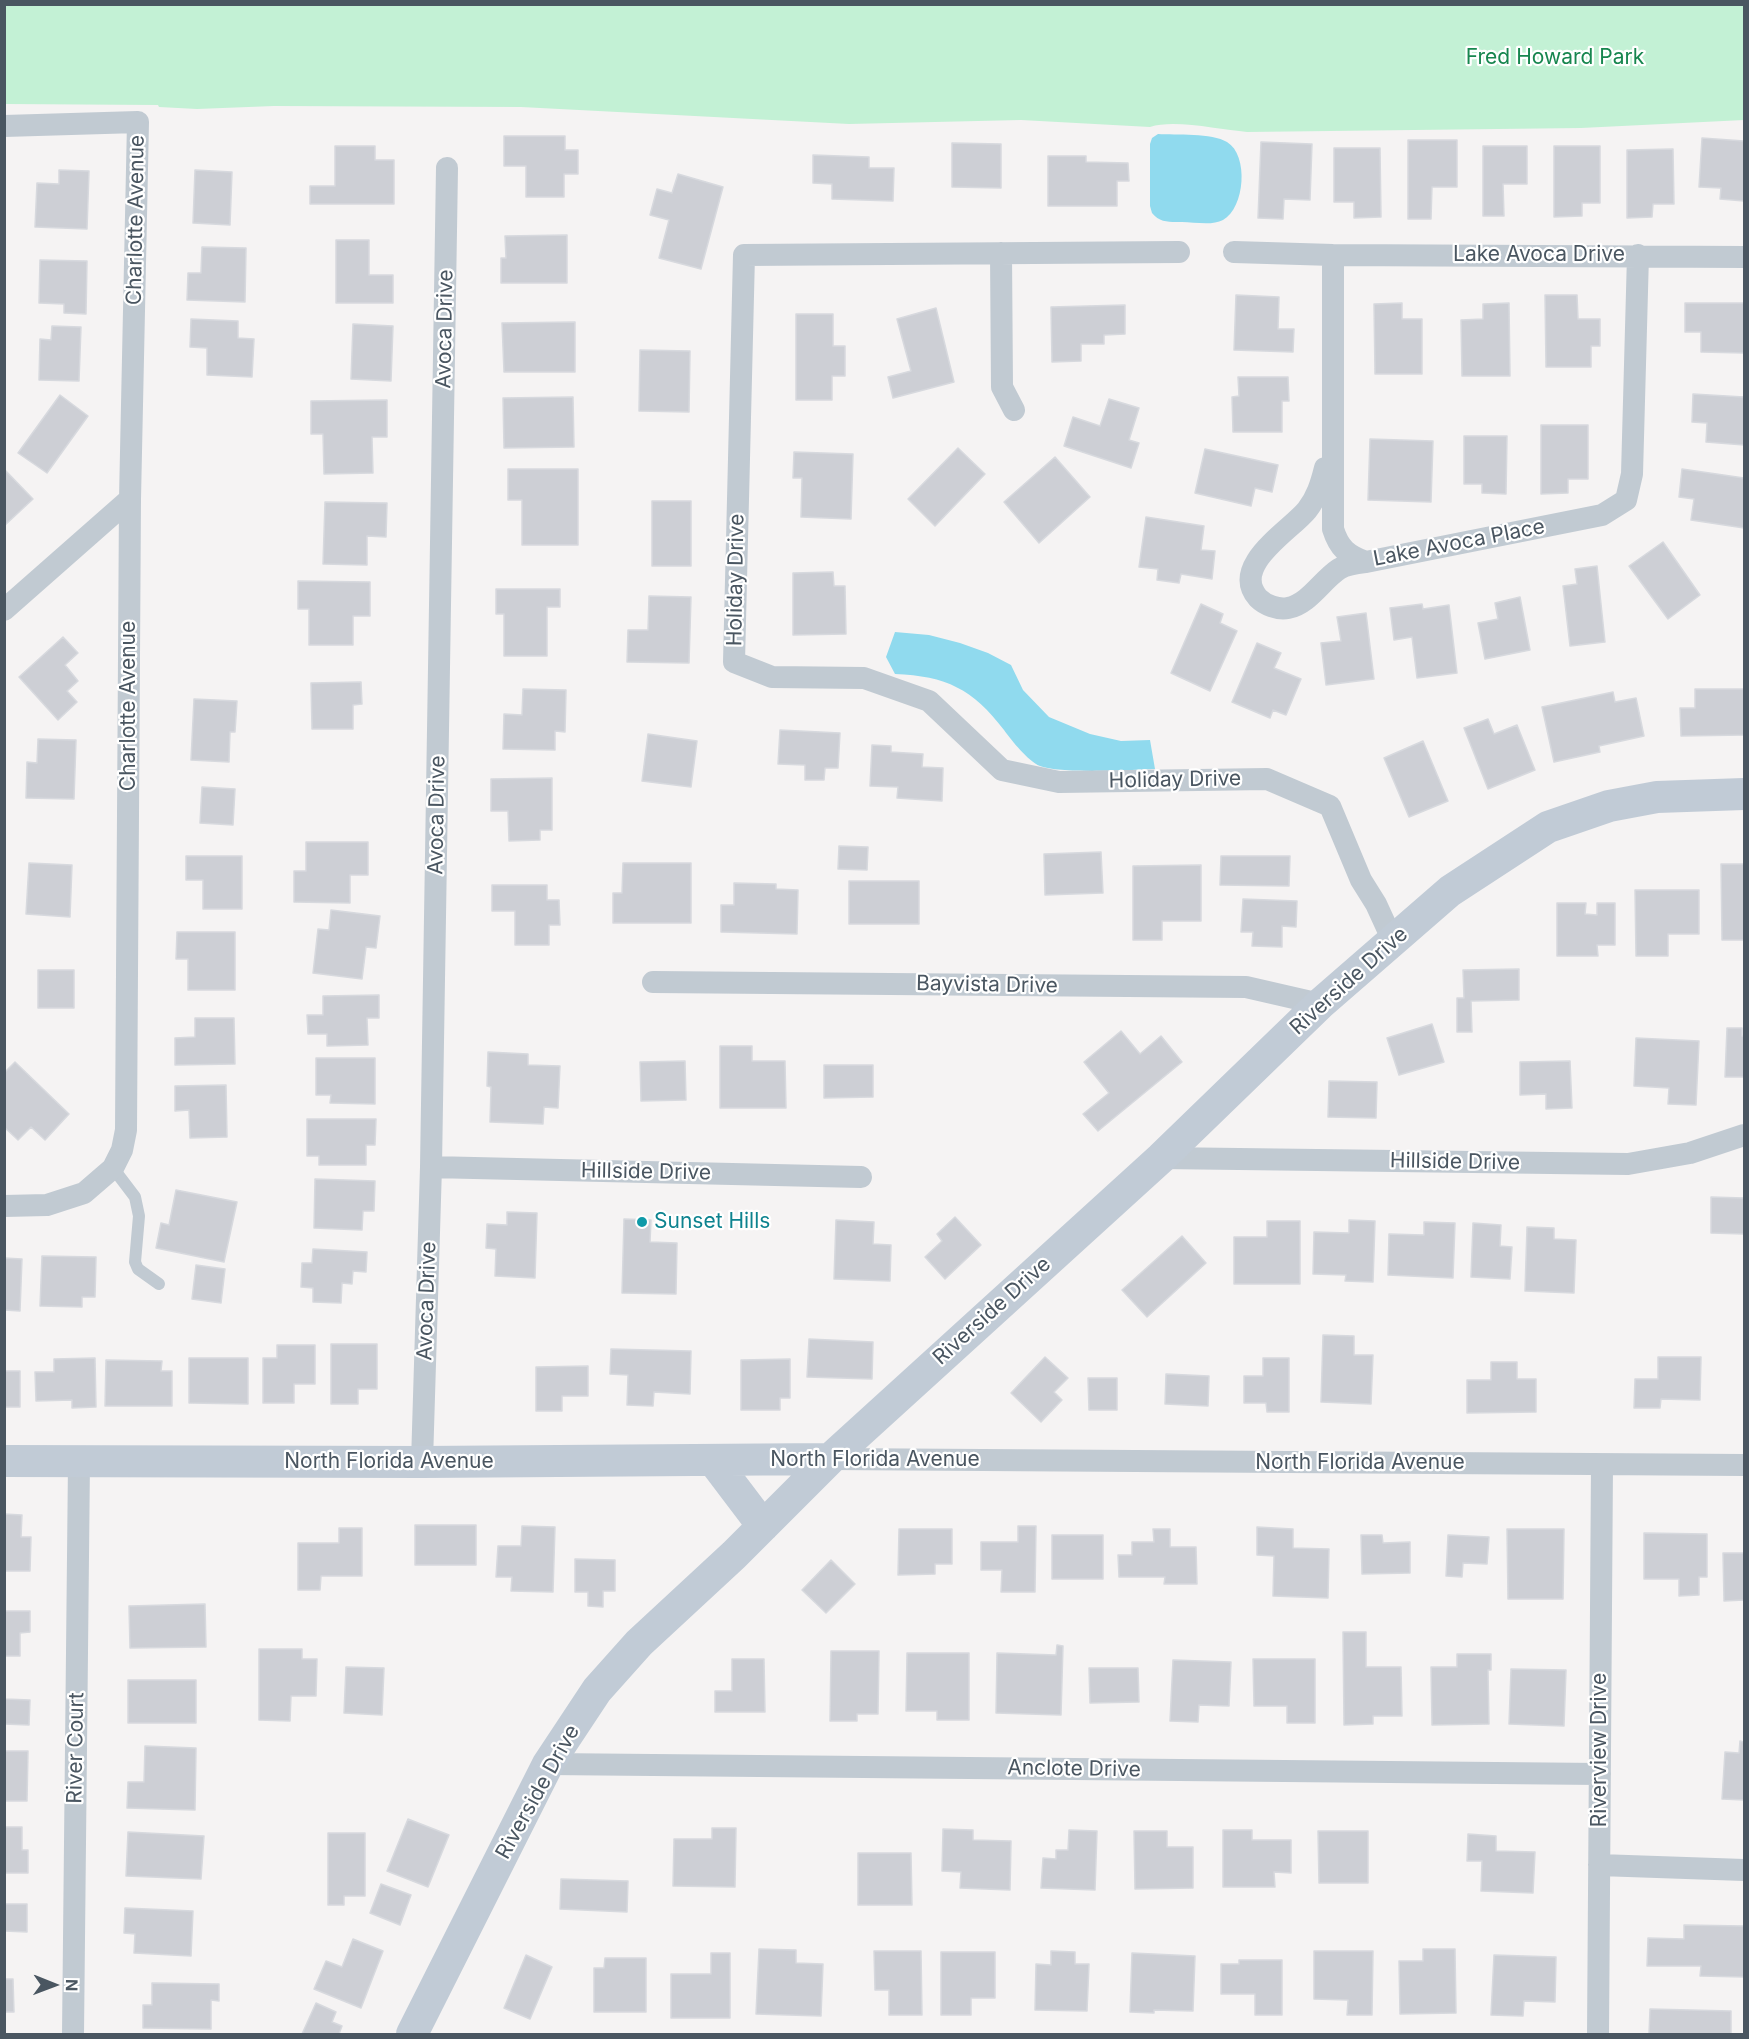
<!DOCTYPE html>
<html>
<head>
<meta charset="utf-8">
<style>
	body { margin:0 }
	#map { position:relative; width:1749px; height:2039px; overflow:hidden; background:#f5f3f3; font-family:Inter,sans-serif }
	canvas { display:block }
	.frame { position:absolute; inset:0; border:6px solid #4a5661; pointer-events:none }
	.north { position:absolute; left:24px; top:1955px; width:60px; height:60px; -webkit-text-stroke:4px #fff; paint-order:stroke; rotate:91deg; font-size:16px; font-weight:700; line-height:24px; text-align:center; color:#4a5661 }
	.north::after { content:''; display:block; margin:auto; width:21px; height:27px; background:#4a5661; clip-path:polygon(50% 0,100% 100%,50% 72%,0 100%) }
</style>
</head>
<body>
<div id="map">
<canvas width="1749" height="2039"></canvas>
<div class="frame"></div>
<div class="north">N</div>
</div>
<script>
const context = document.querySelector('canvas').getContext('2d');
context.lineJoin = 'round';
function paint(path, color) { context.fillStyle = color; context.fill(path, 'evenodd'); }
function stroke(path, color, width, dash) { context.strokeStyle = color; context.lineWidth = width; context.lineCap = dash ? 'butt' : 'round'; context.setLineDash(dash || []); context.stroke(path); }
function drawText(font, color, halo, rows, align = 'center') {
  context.font = font + ' Inter,sans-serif'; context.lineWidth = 4.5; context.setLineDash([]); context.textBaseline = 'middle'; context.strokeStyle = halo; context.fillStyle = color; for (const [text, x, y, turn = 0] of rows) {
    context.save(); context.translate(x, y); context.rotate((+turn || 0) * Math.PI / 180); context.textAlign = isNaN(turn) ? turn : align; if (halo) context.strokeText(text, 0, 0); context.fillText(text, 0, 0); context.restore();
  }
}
const green = new Path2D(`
	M5,4l1739,1v115l-163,8 -334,4c-27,-2 -72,-13 -97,-5l-129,-7 -172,4 -328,-17 -247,-1 -77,3 -38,-2 -1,-2 -153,-1z`);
const water = new Path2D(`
	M1158,134c18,1 54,-1 69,8 22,13 18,66 -4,78 -11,6 -29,2 -41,2 -12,0 -22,1 -30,-9l-2,-7v-62l2,-6z
	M895,632l34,3 31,8 28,10 23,12 12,25 26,27 41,17 31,7 29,-1 5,29c-24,1 -95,5 -115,-3 -12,-5 -28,-25 -36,-36 -31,-41 -58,-54 -109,-56l-9,-17z`);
const building = new Path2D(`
	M504,136h61v14h13v24h-14v23h-38v-31h-22z
	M1702,138l42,3v60l-24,-2 1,-11 -22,-1z
	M1408,140h49v47h-25l-1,32h-23z
	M1261,142l51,2 -2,56 -26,-1 -1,20 -25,-1z
	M952,143l49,1v44l-49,-1z
	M335,146h40v14h19v44h-84v-18h25z
	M1483,146h44v38h-24l1,32h-21z
	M1554,146h46v57h-18v13l-28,1z
	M1334,148h46l1,69 -27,1v-16h-20z
	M1673,149l1,55h-21l-1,13 -25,1v-68z
	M813,155l56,2v11h25l-1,33 -61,-2v-15l-19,-1z
	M1048,156h38v6l42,1 1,18h-12v25h-69z
	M59,170l30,1 -2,58 -52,-2 2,-44 22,1z
	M195,170l37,2 -2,53 -37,-2z
	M678,174l45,13 -22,82 -42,-11 10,-38 -19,-5 7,-26 15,4z
	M567,235v48h-66v-25h5l-1,-22z
	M336,240h33v35h24v28h-57z
	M202,247l44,1 -1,54 -58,-2 1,-27h13z
	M40,260l47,1 -1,53 -22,-1v-9l-25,-1z
	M1236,295l43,2 -1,32h16l-1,23 -59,-2z
	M1545,295h32l1,24h22v27h-9v21h-45z
	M1402,303v16h20v55h-47l-1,-70z
	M1509,303l1,73h-48l-1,-56 22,-1v-15z
	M1685,303h59v50l-43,-1v-20h-16z
	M1125,305v29l-21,1v9h-23v17l-29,1 -1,-55z
	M936,308l18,74 -61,16 -5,-21 23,-6 -14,-52z
	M796,314h37v32h12v30h-13v24h-36z
	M191,319l47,2v17l16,1 -2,38 -45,-2v-27l-17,-1z
	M575,322v50h-71l-2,-49z
	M353,324l40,2 -2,55 -40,-2z
	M52,326l29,1 -2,54 -40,-1 1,-41 11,1z
	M640,350l50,1 -1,61 -50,-1z
	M1238,377h50l1,24h-7v31h-49l-1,-35 7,-1z
	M1693,394l51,3v48l-38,-3 1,-19 -15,-1z
	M60,395l28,21 -41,57 -29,-20z
	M573,397l1,50 -70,1 -1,-50z
	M1109,399l30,9 -10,32 10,3 -8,25 -67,-22 9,-29 27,9z
	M387,400v37h-15l1,36 -49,1 -1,-40h-12v-33z
	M1541,425h47v54h-20v14l-27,1z
	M1464,436h43l-1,58 -24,-1v-9h-18z
	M1370,439l63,2 -2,61 -63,-2z
	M958,448l27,26 -50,52 -27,-27z
	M1205,449l73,16 -6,27 -17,-4 -4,18 -56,-13z
	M794,452l59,2 -2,65 -50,-2 1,-39h-9z
	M1055,457l35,40 -51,46 -35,-41z
	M4,469l29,30 -29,27z
	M508,469h70v76h-56v-45h-14z
	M1682,469l62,9v50l-53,-8 3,-21 -15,-2z
	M652,501h39v65h-39z
	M325,502l62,1 -1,34 -19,-1v29l-44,-1z
	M1146,517l58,9 -3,24 14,1 -3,28 -31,-5 -2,9 -22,-3 1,-11 -19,-2z
	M1663,542l37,53 -32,24 -39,-53z
	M1597,566l8,76 -35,4 -7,-60 14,-2 -2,-15z
	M833,572l1,14h11l1,48 -53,1v-62z
	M298,581l72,1v34h-17v29h-44v-36h-11z
	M496,589h64v18h-13v49h-43v-42h-8z
	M649,596l42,1 -2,66 -62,-1 1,-32h20z
	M1520,597l10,53 -45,9 -7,-36 20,-4 -3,-16z
	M1201,604l22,10 -3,9 17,8 -27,60 -39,-18z
	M1422,604l1,5 26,-4 8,68 -40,5 -5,-41 -18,3 -4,-32z
	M1366,613l8,66 -48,6 -5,-42 20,-2 -4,-24z
	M63,637l15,16 -13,12 13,16 -11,10 10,11 -19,18 -39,-43z
	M1257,643l24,10 -7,15 27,11 -15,36 -13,-5 -3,8 -38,-16z
	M361,682l1,22 -9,1v24h-41l-1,-46z
	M523,689l43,1 -1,42 -10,-1v19l-52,-1 1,-35 18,1z
	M1695,689h49v46l-63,1 -1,-28h15z
	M1613,692l2,10 21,-4 8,38 -45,10 1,6 -46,10 -12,-55z
	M194,699l43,2 -2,31h-5l-1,30 -38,-2z
	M1488,719l6,15 23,-9 18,45 -47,19 -24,-61z
	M780,730l60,3 -2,35h-13l-1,12h-19v-15l-27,-1z
	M648,734l49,7 -6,46 -49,-6z
	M38,739l38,1 -2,59 -48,-1 1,-36 10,1z
	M1423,741l25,60 -39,16 -25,-59z
	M872,745l19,1v6l32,2 -1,13 21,1 -1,33 -45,-3 1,-11 -28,-1z
	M552,778v52h-12v10l-31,1 -1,-30h-17v-32z
	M202,787l33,2 -2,36 -33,-2z
	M306,842h62v33h-18v28l-56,-1v-31h12z
	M839,846l29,1 -1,23 -29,-1z
	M1101,852l2,41 -58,2 -1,-41z
	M186,856h56v53h-39v-29h-17z
	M1221,856h69l-1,30 -69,-1z
	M29,863l43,2 -2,52 -44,-3z
	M623,863h68v60h-78v-30h9z
	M1721,864h23v76h-22z
	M1201,865v56h-39v19h-29v-74z
	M849,881h70v43h-70z
	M734,883l42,1v5l22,1 -1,44 -76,-2v-27h13z
	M492,885h55v15h12l1,25h-11v20h-34v-34h-23z
	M1635,890h64v44h-31v22h-32z
	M1243,899l54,2 -1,26 -14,-1v21l-30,-1 1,-14h-12z
	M1557,903h29l-1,11 12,1v-12h18v42h-18l1,11h-41z
	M331,910l49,6 -4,32 -10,-1 -4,32 -49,-6 5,-44 11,1z
	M177,932h58v58h-47v-31h-12z
	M1519,969v31l-48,1 1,31h-15v-34h7l-1,-28z
	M38,970h36v38h-36z
	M379,995v23h-12l1,27 -41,1v-12h-19l-1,-19h16v-19z
	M195,1018h39l1,46 -60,1v-27l20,-1z
	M1432,1024l12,38 -45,13 -12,-37z
	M1727,1028h15v8h2v41h-19z
	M1121,1031l19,23 21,-18 21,26 -84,69 -15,-17 26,-21 -25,-31z
	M1636,1038l63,3 -3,64 -28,-1 1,-16 -35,-2z
	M720,1046h32v15h33l1,47h-66z
	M488,1052l40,2v11l32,1 -2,42 -14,-1 -1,17 -53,-2 1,-35 -4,-1z
	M316,1058h59v46l-45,-1 1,-8h-15z
	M685,1061l1,39 -45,1 -1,-39z
	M1570,1061l2,47 -26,1v-15l-26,1v-33z
	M15,1062l54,52 -24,26 -14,-13 -13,13 -14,-13v-54z
	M824,1065h49v32l-49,1z
	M1329,1081l48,1 -1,36 -48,-1z
	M226,1085l1,52 -37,1 -1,-28 -14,1v-25z
	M307,1119h69l-1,26h-9v20h-47v-9h-12z
	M315,1179l60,2 -1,30h-11l-1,19 -48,-2z
	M176,1190l61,12 -13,60 -68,-14 5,-25 8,2z
	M1711,1197l33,1v36l-33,-1z
	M507,1212l30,1 -2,65 -40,-2 1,-27 -10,-1 1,-24 20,1z
	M955,1217l26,28 -36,34 -20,-22 17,-16 -5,-7z
	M624,1219l27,1 -1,22 27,1 -1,51 -54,-1z
	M836,1220l38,2 -1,22 18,1 -1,36 -56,-2z
	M1349,1220l26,1 -2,61 -28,-1 1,-6 -33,-1 1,-42 35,1z
	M1267,1221h33v63h-66v-47h33z
	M1424,1222l31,1 -2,55 -65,-3 1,-41 35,1z
	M1473,1223l28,2 -1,21 12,1 -2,32 -39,-2z
	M1527,1227l27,1v11l22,1 -2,53 -49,-2z
	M1182,1236l24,27 -59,54 -25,-27z
	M313,1249l54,3 -1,20 -13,-1 -1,13 -10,-1 -1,20 -28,-1v-14l-12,-1 1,-24h10z
	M42,1256l54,1 -1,40h-13v10l-42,-1z
	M4,1258l18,1 -2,52 -16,-1z
	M196,1265l29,4 -4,34 -29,-4z
	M1323,1335l31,1v19h19l-2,49 -50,-2z
	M809,1339l64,3 -1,37 -65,-2z
	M331,1344h46v45h-19v15h-27z
	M277,1345h38v39h-21v19h-31v-45h14z
	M611,1349l80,2 -1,43 -36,-2 -1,14 -26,-1 1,-30 -18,-1z
	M1045,1357l23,21 -14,14 8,8 -21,22 -30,-29z
	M1658,1357h43l-1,43 -39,-1 -1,9h-26l1,-29h23z
	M95,1358l1,49 -24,1v-8l-36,1 -1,-29h19v-13z
	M189,1358h59v46l-59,-1z
	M1263,1358h26v54h-22l-1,-9h-22v-27h19z
	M790,1359v39h-10v12h-39v-50z
	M106,1360l56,1 -1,10h11v35h-67z
	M1491,1362h26v17h19v33l-69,1v-33h24z
	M588,1366v30h-26v15h-26v-44z
	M4,1371h16v36h-16z
	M1166,1374l43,2 -1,30 -43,-2z
	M1088,1378h29v32h-28z
	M4,1514l18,1 -1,22h10l-1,34h-26z
	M415,1525h61v40h-61z
	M522,1526l33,1 -2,65 -42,-1 1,-14h-16l2,-31h23z
	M1018,1526h18l-1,66h-34l1,-22h-21v-28h37z
	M1257,1527l36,2v19l36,1 -1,49 -55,-2 1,-40 -17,-1z
	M339,1528h23v48h-41l-1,14h-22v-47h41z
	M899,1529h53v35h-17v10l-37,1z
	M1153,1529h17v18h26l1,37h-33l1,-7h-46l-1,-22h14v-13h22z
	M1507,1529h57l-1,70h-55z
	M1644,1533l63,1v43h-8v18l-20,1v-17h-35z
	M1052,1535h51v44h-51z
	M1361,1535h21l1,8 27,-1v31l-48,1z
	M1448,1535l41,2 -2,27 -24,-1 -1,14 -16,-1z
	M1723,1553h21v47l-20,1z
	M575,1559l40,1v31h-12v16l-15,-1v-14h-13z
	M831,1560l24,24 -29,29 -24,-23z
	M205,1604l1,43 -76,1 -1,-42z
	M4,1611h26v21l-10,1v23h-16z
	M1343,1632h23v35h35l1,49h-29v8l-29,1z
	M1057,1645l6,1 -2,69 -65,-2 1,-60 59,2z
	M259,1649h43v10h15l-1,37h-25l-1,25 -31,-1z
	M831,1651h48l-1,63h-21v7h-27z
	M907,1653h62v67h-32v-9h-31z
	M1457,1654h34v16h-3l1,54 -57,1 -1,-58h26z
	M732,1659h32l1,53h-50v-21h17z
	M1253,1659h62v64h-28v-17h-33z
	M1173,1660l58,2 -2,44 -30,-1 -1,17 -28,-1z
	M346,1667l38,1 -2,47 -38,-2z
	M1089,1668h49l1,34 -49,1z
	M1511,1669l55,1 -2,56 -55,-2z
	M4,1675l1,24 25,1 -1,25 -25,-1z
	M128,1680h68v43h-68z
	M1740,1741l4,1v58l-22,-1 3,-47 14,1z
	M145,1746l51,2 -1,62 -68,-2 1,-26h16z
	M4,1751h24l-1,50h-23z
	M408,1819l41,16 -21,52 -41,-16z
	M4,1827h18v23h6v23h-24z
	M712,1828h24l-1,59 -62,-1 1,-47h38z
	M943,1829l30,1v10l38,1 -1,49 -50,-2 1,-16 -19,-1z
	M1069,1830l28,1 -2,59 -54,-2 2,-30 13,1v-9h12z
	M1223,1830h29v10h39v33l-17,-1 1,15h-52z
	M1134,1831h33v16h26v41l-58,1z
	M1318,1831h50v52h-49z
	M128,1832l76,4 -3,43 -75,-3z
	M328,1833h37v63h-21v9h-16z
	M1468,1834l28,2v15l39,1 -2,41 -52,-2 1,-30h-15z
	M858,1853h53l1,52h-54z
	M561,1879l67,2 -1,31 -67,-3z
	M381,1884l30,11 -11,30 -30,-12z
	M4,1904h23v28l-23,-1z
	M125,1908l68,3 -2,45 -57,-3 1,-19 -11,-1z
	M1684,1925l60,1v51l-44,-1 1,-10h-54l1,-28 36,1z
	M353,1939l30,12 -22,57 -47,-19 12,-28 16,6z
	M759,1949l37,1v13l27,1 -2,52 -65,-2z
	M1423,1949h32l1,64 -56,1 -1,-53h24z
	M874,1951h47l1,64h-33v-25h-14z
	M1051,1951l24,1v12h14l-2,47 -52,-1 1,-46 15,1z
	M1314,1951h59l-1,64h-25l1,-15 -34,-1z
	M941,1952h54v46h-24v17h-30z
	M711,1953h19v65h-59v-44h40z
	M1132,1953l63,3 -2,55 -39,-1v3l-24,-1z
	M526,1955l26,12 -22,52 -26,-11z
	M1494,1955l62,2 -1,45 -31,-1 -1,15 -32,-1z
	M605,1958h41v54h-52v-44h10z
	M1239,1960h43v55h-27v-21h-34v-30h18z
	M4,1979h9l1,33h-10z
	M152,1983l67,1v17l-8,-1v29l-68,-1v-23h9z
	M316,2003l20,9 -4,10 10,4 -3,8h-37z
	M1650,2009l81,2v23h-82z`);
const lane = new Path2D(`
	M113,1168l22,29 4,19 -4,46 3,7 21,15`);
const street = new Path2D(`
	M4,126l134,-4 -8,377 -4,631 -4,20 -9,18 -29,25 -37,12 -43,1
	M1179,252l-435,3 -10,407 38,15 92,1 65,23 73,69 57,12 208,-3 63,27 31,74 15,24 17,37
	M1234,252l99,3 411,2
	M1001,253l1,134 12,23
	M1333,255v274c6,19 14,26 33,33l236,-47 24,-15 6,-26 6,-219
	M1325,468c-4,16 -8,29 -18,42 -17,21 -77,55 -49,88 7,7 20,12 30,10 21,-4 34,-28 51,-39 8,-5 18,-6 27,-7
	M4,610l126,-111
	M653,982l593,5 74,17
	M1161,1158l467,6 62,-11 54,-18
	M431,1167l430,10
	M830,1459l914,6
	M422,1462l9,-295 16,-999
	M548,1764l1052,10
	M1599,1865l145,5
	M73,2034l6,-573
	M1598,2034l4,-569`);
const secondary = new Path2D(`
	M713,1460l50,66
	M4,1461l418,1 408,-3
	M412,2034l136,-270 49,-74 42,-47 95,-88 96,-96 331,-301 159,-154 130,-113 98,-64 61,-21 48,-9 87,-3`);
const markers = [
	[642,1222,6,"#0f9aa8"]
];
const parkNames = [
	["Fred Howard Park",1555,58]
];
const streetNames = [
	["Charlotte Avenue",136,220,-89],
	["Lake Avoca Drive",1539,255],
	["Avoca Drive",445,329,-89],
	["Lake Avoca Place",1459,543,-11],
	["Holiday Drive",736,580,-89],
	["Charlotte Avenue",129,706,-90],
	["Holiday Drive",1175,780,-1],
	["Avoca Drive",437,815,-89],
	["Riverside Drive",1349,981,-42],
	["Bayvista Drive",987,985,1],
	["Hillside Drive",1455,1162,1],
	["Hillside Drive",646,1172,1],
	["Avoca Drive",427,1301,-88],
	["Riverside Drive",992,1311,-42],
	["North Florida Avenue",875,1460],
	["North Florida Avenue",389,1462],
	["North Florida Avenue",1360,1463],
	["River Court",76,1748,-89],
	["Riverview Drive",1600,1750,-90],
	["Anclote Drive",1074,1769,1],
	["Riverside Drive",538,1792,-61]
];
const cultureNames = [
	["Sunset Hills",654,1222]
];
paint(green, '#c3f1d5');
paint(water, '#90daee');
paint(building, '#cdcfd5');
stroke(building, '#d7d9de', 1.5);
stroke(lane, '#c1cad2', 12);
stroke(street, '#c1cad2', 22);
stroke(secondary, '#c1cbd6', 32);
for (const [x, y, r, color] of markers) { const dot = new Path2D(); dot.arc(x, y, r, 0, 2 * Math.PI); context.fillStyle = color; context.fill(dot); stroke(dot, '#fff', 2); }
drawText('21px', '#17864f', '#fff', parkNames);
drawText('21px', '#4a5661', '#fff', streetNames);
drawText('21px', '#0d838f', '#fff', cultureNames, 'left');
</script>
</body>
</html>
